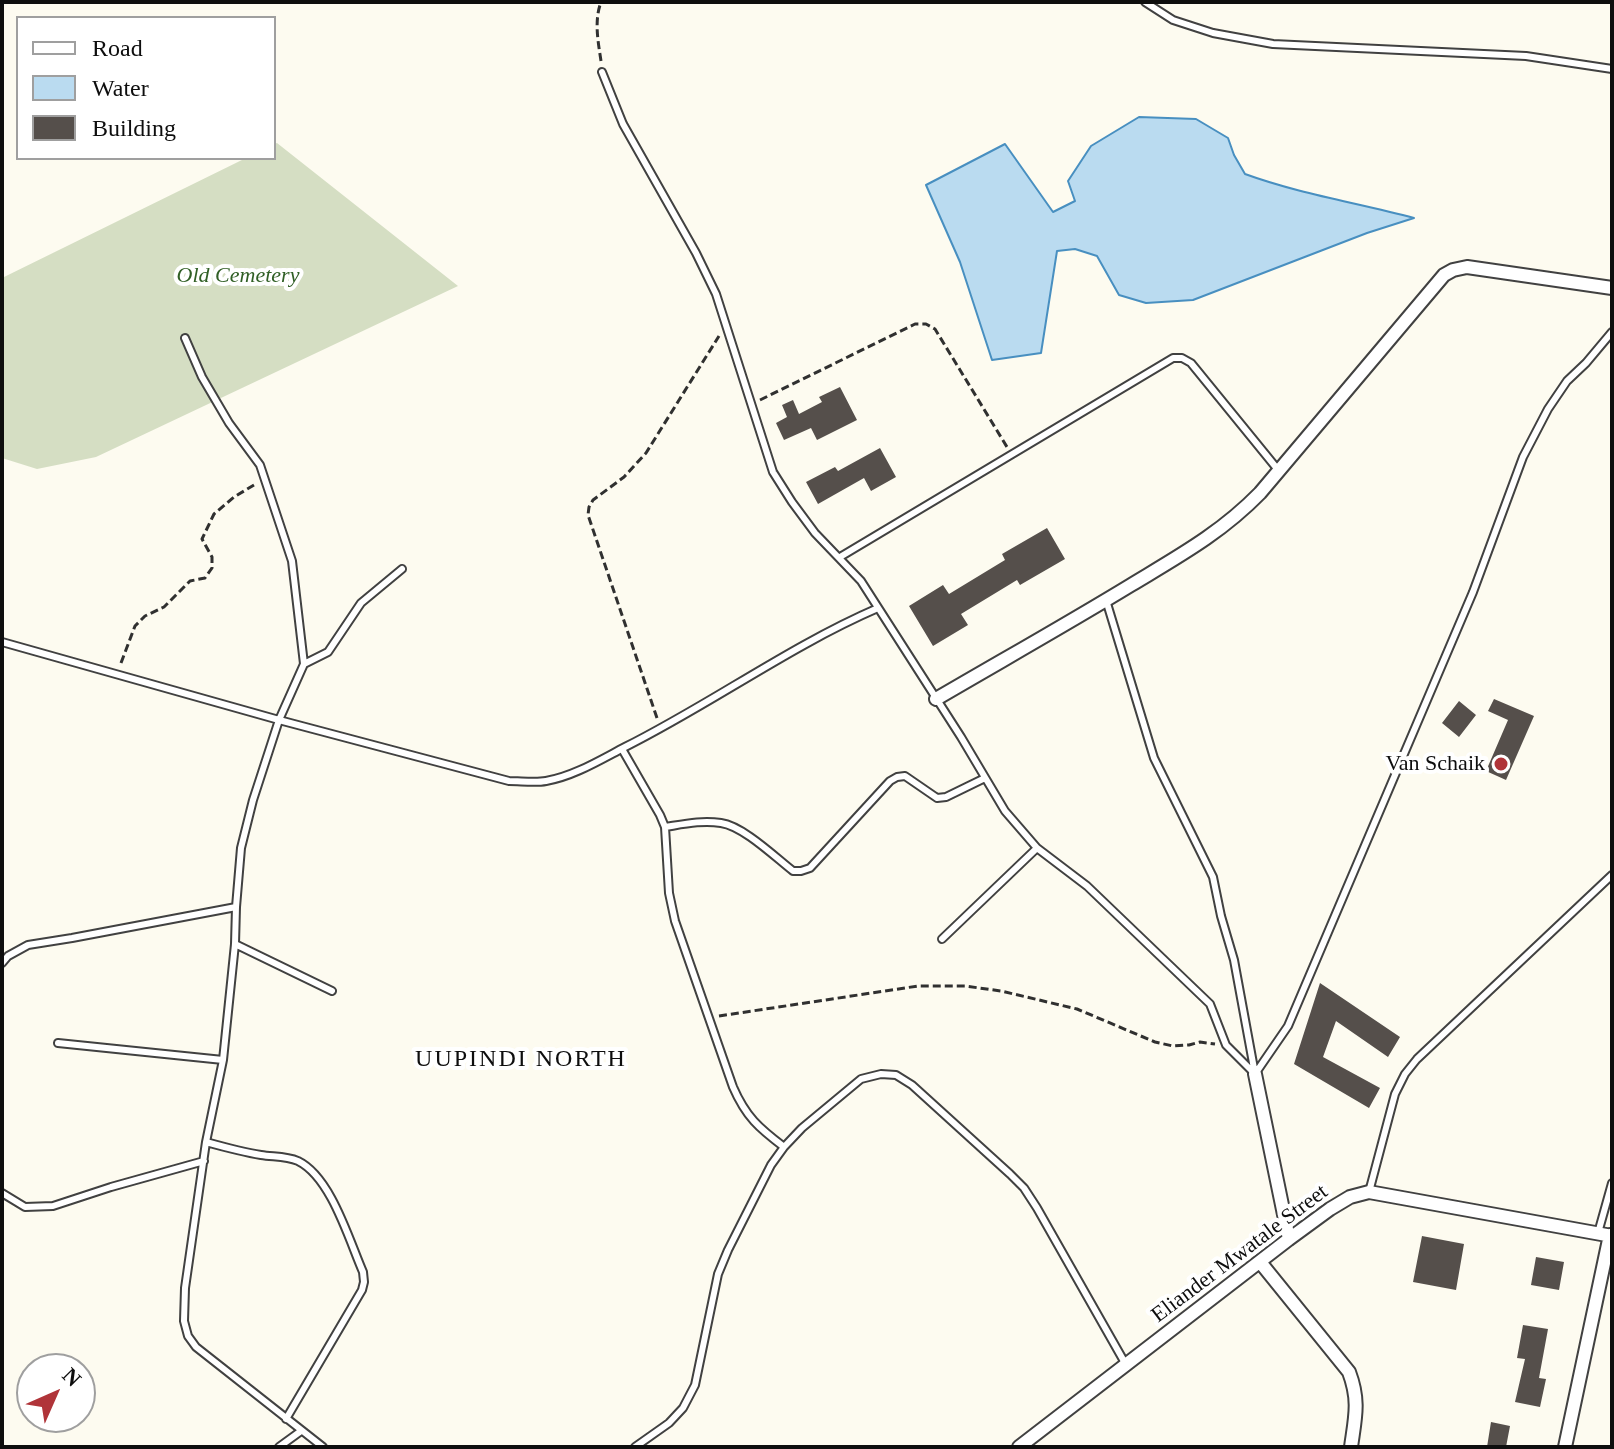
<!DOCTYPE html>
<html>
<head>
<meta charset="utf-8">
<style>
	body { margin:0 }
	#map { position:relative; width:1614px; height:1449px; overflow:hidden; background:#fdfbf0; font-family:"Times New Roman",serif }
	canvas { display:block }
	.frame { position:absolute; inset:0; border:4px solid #0e0e0e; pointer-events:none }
	.legend { position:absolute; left:16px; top:16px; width:260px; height:144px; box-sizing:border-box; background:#fff; border:2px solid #9f9f9f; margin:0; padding:10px 14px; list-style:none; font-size:24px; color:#0e0e0e }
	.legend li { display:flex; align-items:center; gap:16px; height:40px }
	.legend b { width:40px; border:2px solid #9f9f9f }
	.north { position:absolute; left:16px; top:1353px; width:80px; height:80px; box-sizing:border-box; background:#fff; border:2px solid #9f9f9f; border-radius:50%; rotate:45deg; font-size:22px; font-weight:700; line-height:32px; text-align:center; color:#0e0e0e }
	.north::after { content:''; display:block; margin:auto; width:28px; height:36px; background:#b03439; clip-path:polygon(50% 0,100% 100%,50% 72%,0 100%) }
</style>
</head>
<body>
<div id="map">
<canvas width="1614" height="1449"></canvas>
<div class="frame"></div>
<ul class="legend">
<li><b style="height:10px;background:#fff"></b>Road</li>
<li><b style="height:22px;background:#badbf0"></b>Water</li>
<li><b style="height:22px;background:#554f4b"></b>Building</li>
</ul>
<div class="north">N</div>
</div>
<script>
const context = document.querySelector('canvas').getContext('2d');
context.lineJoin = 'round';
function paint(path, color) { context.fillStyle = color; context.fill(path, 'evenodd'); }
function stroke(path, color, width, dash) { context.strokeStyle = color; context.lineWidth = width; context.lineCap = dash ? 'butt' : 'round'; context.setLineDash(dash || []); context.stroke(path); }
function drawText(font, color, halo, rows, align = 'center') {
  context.font = font + ' "Times New Roman",serif'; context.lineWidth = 8; context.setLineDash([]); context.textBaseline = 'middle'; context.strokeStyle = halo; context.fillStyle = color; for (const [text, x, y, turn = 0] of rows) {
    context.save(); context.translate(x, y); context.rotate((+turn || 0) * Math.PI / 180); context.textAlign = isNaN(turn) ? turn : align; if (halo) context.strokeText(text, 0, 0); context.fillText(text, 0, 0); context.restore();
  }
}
const cemetery = new Path2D(`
	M277,143l181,143 -362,171 -59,12 -35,-11v-180l244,-120h28v-14z`);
const water = new Path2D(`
	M1139,117l57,2 32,19 6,17 11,19c55,20 113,29 169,44l-47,15 -174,67 -47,3 -27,-8 -22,-39 -22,-7 -18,2 -16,102 -49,7 -32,-98 -34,-77 79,-41 48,68 22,-11 -7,-20 23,-35z`);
const building = new Path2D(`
	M840,387l17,33 -40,20 -6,-12 -27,12 -8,-17 11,-6 -5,-12 11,-5 6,14 23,-12 -3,-5z
	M880,448l16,29 -25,14 -7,-13 -46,26 -12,-22 29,-15 3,4z
	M1047,528l18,31 -45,26 -3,-5 -56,34 7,11 -35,21 -24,-40 34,-21 6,9 56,-34 -3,-6z
	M1494,699l40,17 -28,64 -20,-9 22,-51 -20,-9z
	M1459,701l17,14 -17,22 -17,-14z
	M1320,983l80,54 -12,20 -52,-36 -13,36 57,31 -11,20 -75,-44z
	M1422,1236l42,8 -8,46 -43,-8z
	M1536,1257l28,5 -5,28 -28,-5z
	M1523,1325l25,4 -9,49 7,1 -6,28 -25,-5 10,-43 -8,-1z
	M1491,1422l19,4 -4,21h-19z`);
const path = new Path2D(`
	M601,61c-3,-20 -7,-40 0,-59
	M760,400l155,-76h11l9,5 72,118
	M121,663l14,-37 10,-10 19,-9 26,-26 15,-3 7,-10v-11l-10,-18 12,-25 20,-17 20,-12
	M657,718l-69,-203 1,-8 4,-7 31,-23 22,-24 73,-117
	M719,1016l199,-30h47l36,5 76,18 78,33 18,4 16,-1 11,-3 15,2`);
const service = new Path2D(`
	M1145,2l28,18 40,13 60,11 253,12 86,13
	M602,72l21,52 73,129 20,41 57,178 19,30 23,31 46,48 100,156 44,74 32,37 50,38 123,118 16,41 29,29
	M185,338l17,39 27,46 31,42 32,96 12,103 -25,56 -26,80 -12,48 -5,59 -1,37 -12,116 -17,82 -21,146 -1,33 4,15 8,11 127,100
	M840,557l333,-199h9l9,5 88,108
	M1106,600l48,158 59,119 8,39 13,44 21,114
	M2,642l277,78 230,61c12,0 26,2 37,0 28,-5 54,-21 79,-34 86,-43 165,-101 253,-139
	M304,664l24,-12 33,-49 41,-34
	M622,749l38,66 5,12 4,66 6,28 58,166c13,30 26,41 51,60
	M665,827c19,-3 37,-7 56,-4 22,3 54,34 72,48h8l9,-3 80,-87 7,-4 8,-1 32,22 9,-1 39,-19
	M942,939l95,-91
	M235,944l97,47
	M2,963l6,-7 20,-11 44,-7 164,-31
	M58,1043l165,17
	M1255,1074l33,-48 185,-434 50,-135 25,-48 19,-28 19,-18 26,-31
	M206,1142c18,5 36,10 55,13 12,2 25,1 37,6 33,16 51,79 65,111l1,10 -2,8 -76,129
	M1369,1192l26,-98 10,-20 12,-15 195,-184
	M2,1193l23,14 28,-1 58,-19 93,-26
	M1598,1233l14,-50
	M279,1447l22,-16
	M635,1447l34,-24 14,-15 12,-23 23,-111 10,-24 43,-85 13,-18 18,-19 59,-49 20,-5 15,1 16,10 98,89 14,14 13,20 88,155`);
const minor = new Path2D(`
	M936,699c65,-38 131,-75 195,-114 48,-29 90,-52 129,-92l184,-218 9,-5 14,-3 145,21
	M1255,1074l34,165
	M1260,1262l89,110c11,29 6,46 2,75
	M1019,1447l270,-208 41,-30 20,-12 19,-5 243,44
	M1565,1447l45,-212`);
const markers = [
	[1501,764,8,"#b03439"]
];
const parkNames = [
	["Old Cemetery",238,276]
];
const poiNames = [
	["Van Schaik",1485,764]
];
const streetNames = [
	["Eliander Mwatale Street",1240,1254,-37]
];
const neighbourhoodNames = [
	["UUPINDI NORTH",521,1060]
];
paint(cemetery, '#d5dec3');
paint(water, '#badbf0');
stroke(water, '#488fc0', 2);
paint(building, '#554f4b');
stroke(service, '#414141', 10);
stroke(minor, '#414141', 16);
stroke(path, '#303030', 3, [8, 4]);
stroke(service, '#fff', 6);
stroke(minor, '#fff', 12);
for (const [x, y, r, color] of markers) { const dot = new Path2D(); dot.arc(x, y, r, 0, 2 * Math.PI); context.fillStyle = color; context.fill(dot); stroke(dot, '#fff', 3); }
drawText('italic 22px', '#305f25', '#fff', parkNames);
drawText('22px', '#0e0e0e', '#fff', poiNames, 'right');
drawText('22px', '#0e0e0e', '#fff', streetNames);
context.letterSpacing = '2px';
drawText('24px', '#0e0e0e', '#fff', neighbourhoodNames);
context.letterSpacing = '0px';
</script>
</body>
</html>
